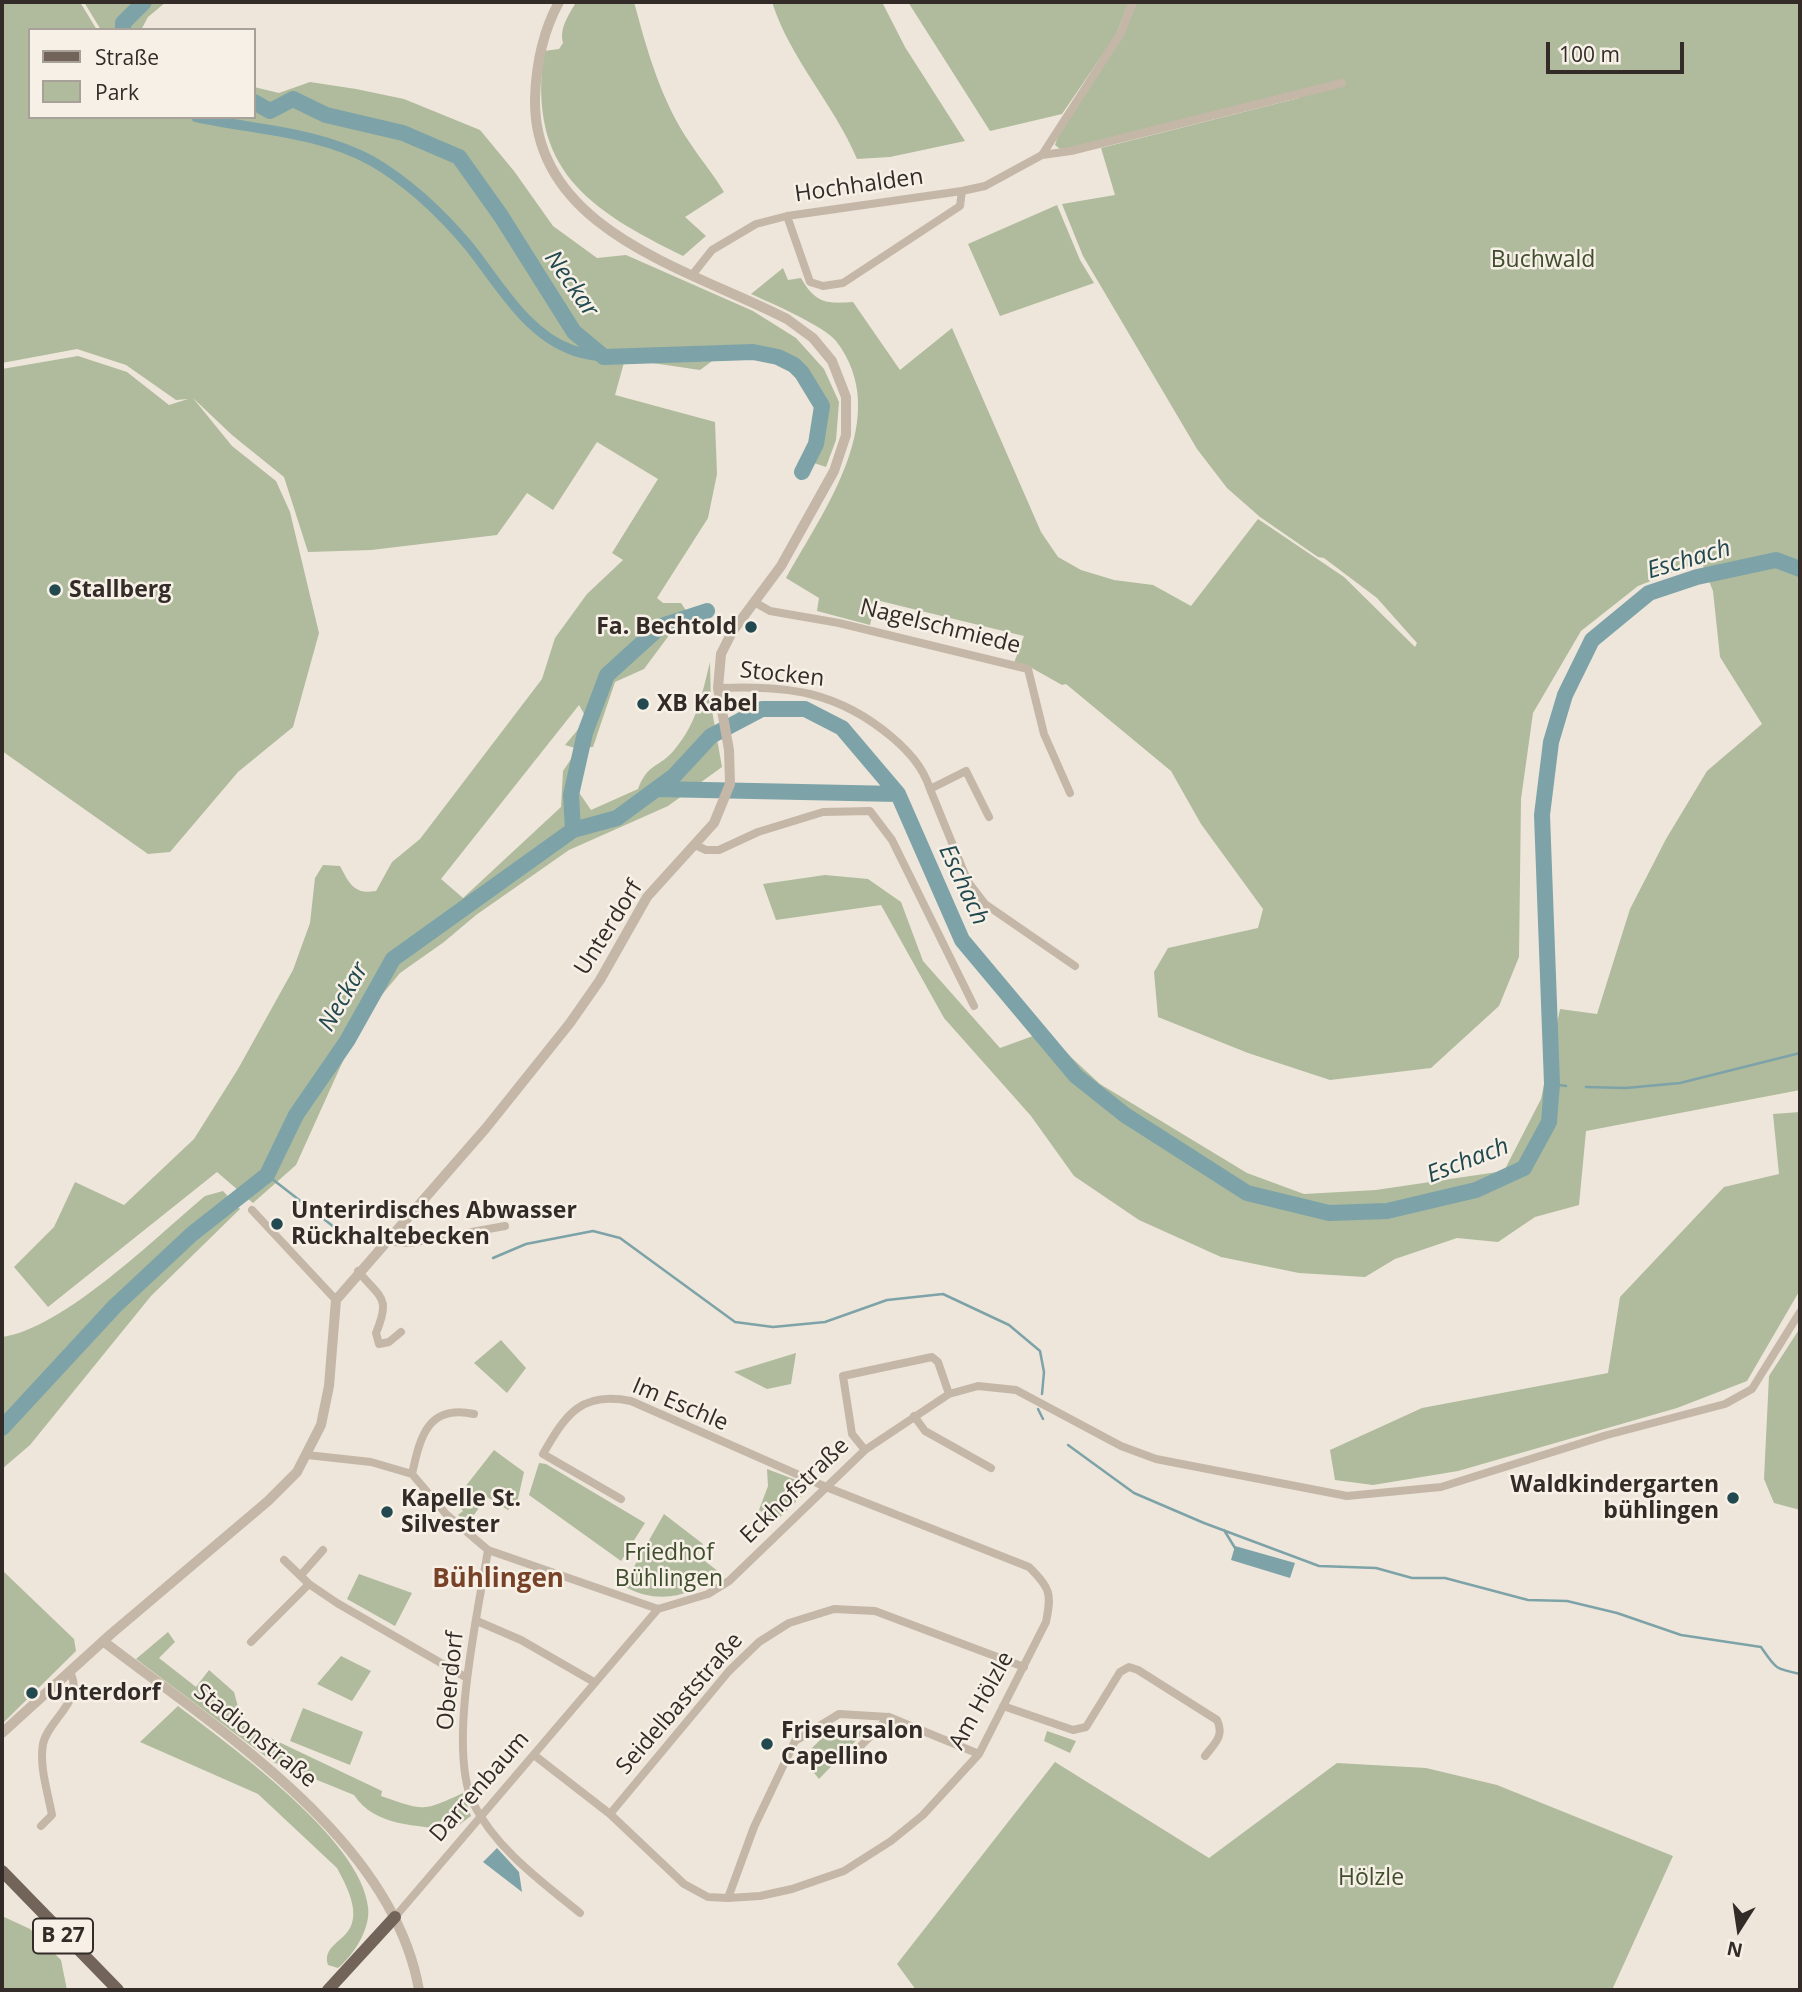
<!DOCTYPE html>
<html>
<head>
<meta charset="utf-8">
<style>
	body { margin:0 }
	#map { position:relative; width:1802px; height:1992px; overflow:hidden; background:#eee6da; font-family:"Open Sans",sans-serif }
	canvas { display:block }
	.frame { position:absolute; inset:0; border:4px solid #322b27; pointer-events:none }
	.legend { position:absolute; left:28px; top:28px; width:228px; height:91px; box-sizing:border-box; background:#f6f0e6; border:2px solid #a8a19a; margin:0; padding:9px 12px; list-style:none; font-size:21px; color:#322b27 }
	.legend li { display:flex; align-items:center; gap:14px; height:35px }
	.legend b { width:35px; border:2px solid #a8a19a }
	.north { position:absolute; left:1704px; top:1894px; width:70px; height:70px; -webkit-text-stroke:5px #f6f0e6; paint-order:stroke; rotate:192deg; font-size:19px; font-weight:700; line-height:28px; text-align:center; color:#322b27 }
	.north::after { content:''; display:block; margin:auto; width:24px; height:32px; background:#322b27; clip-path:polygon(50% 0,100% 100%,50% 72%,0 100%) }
	.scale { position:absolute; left:1546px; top:42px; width:138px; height:32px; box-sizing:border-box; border:4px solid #322b27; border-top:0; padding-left:9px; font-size:21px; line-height:24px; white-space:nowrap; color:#322b27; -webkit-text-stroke:5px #f6f0e6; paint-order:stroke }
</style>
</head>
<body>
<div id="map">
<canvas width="1802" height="1992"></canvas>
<div class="frame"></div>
<ul class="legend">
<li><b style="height:9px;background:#73645a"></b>Straße</li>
<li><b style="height:19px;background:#afbb9c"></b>Park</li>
</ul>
<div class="north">N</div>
<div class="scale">100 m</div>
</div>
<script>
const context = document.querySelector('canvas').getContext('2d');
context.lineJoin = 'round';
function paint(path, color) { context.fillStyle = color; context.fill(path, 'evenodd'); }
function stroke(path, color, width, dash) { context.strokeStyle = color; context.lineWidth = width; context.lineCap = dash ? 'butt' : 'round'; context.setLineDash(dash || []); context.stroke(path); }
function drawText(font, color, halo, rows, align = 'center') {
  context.font = font + ' "Open Sans",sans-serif'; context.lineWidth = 5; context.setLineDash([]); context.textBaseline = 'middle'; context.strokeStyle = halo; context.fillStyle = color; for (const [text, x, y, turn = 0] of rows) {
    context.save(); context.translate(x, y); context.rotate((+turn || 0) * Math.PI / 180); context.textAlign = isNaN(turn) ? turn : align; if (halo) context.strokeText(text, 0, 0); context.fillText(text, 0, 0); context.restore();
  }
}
const green = new Path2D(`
	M2,2h78l17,28h-67v87h224v-30l25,6 31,-11 46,7 48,10 76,31 34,41 39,55 44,32 29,-3 127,56 43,27 28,31 15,33 -3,38 -10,27 -21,-7 15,-50 -10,-25 -25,-21 -21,-8h-45l-19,14 -75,-11 -10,36 100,27 2,52 -9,44 -51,80 6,5h18l8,12 -16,15 -29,39 -29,13 -22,65 -18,1 -10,-3 22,-26 -8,-14 -138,174 22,19 98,-91 2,-36 10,-15 14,2 -9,33 13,19 47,-21c10,-27 22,-21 37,-40 22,-26 27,-55 35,-87l1,43 11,62 -54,39 -99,44 -93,65 -32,27 -44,31 -24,29 -29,50 -51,113 -43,38 -36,-31 -169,135 -34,-40 40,-40 21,-45 49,23 70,-66 44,-70 55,-99 17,-47 5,-45 8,-13 17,1c9,17 14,29 36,25l16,-29 28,-23 122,-160 13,-41 32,-44 36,-34 -11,-7 46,-74 -61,-37 -44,68 -26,-17 -30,42 -126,15 -63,2 -24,-75 -52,-42 -39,-37 39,48 44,35 14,31 29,121 -26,94 -55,45 -68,80 -22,2 -146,-103v-382l76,-13 49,16 42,33 19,-6 -12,1 -50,-35 -49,-16 -75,14z
	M84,2h82l-18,15 -7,13h-40z
	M576,2h58c13,48 27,99 56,141 11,17 24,32 34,49l-39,25 21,19 -23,20c-95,-47 -156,-86 -139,-205l15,-2 4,-6c-4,-15 6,-28 13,-41z
	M772,2h110l23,45 60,94 -75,16 -33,2c-23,-55 -67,-100 -85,-157z
	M908,2h221l-13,33 -54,79 -72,17z
	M1135,2h665v1088l-214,41 -7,74 -44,12 -37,25 -41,-4 -62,21 -30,18 -66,-4 -78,-16 -82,-37 -65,-44 -43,-60 -87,-98 -63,-113 -105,15 -13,-36 62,-9 43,4 33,23 22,59 77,87 44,-16 56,52 147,89 57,21 72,-4 128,-19 37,-72 19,-90 37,5 33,-105 36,-70 41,-68 55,-47 -42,-67 -7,-66 -12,-30 -63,25 -57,45 -48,82 -12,86 -2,158 -20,49 -68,62 -101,12 -82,-27 -90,-36 -4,-45 14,-24 90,-20 5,-19 -62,-85 -30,-53 -105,-87 -4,1 -32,-18 -16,-4 10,-27 -148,-36 -6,25 -53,-14 2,-13 -33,-20c38,-68 108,-162 50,-237 -12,-15 -65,-38 -85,-47l32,-26 5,12 13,-2c14,25 25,26 52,24l47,68 52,-42 89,204 17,25 23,13 33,10 39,5 38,21 67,-87 86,58 71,70 2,-4 -40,-45 -53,-40 -6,-1 -58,-40 -33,-29 -30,-39 -114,-193 -21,-52 53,-9 -14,-47 198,-50 -1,-5 -210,52 -28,4 -5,-4 3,-9z
	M1057,205l23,55 14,23 -94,33 -32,-72z
	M1800,1112v178l-53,91 -70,27 -219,63 -85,14 -38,-5 -5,-30 92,-42 186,-35 12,-76 104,-110 55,-13 -6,-60z
	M223,1191l17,18 -89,87 -121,149 -28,24v-132c61,-8 154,-100 203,-141z
	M1800,1328v182l-26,-7 -10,-24 5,-103z
	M501,1340l25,28 -19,25 -33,-30z
	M796,1353l-5,31 -24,5 -33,-17z
	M494,1450l30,22 -7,31 -9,7 -21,-13 -19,26 -10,-8 5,-4 -9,-10z
	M539,1463l7,1 99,59 -24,38 -92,-66z
	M767,1469l37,14 5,6 -34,33 -16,-12 9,-24z
	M664,1514l39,30 -6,11 22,17c-30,26 -60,33 -96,14z
	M3,1571l71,68 2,12 -74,73z
	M359,1574l53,19 -17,33 -48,-27z
	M168,1632l7,10 -16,16 37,29 13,-17 25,22 9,33 139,66 -1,5c43,15 41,16 82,-3l8,23 -19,14c-35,-5 -77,-3 -98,-35l-81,-33 -137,-103z
	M341,1656l30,15 -19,30 -35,-17z
	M178,1706c52,40 183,133 190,201 3,21 -14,48 -30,61l-10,-3c-6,-19 16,-23 23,-39 8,-18 -6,-43 -14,-58l-79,-74 -118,-52z
	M303,1708l60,24 -13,33 -60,-24z
	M837,1723l32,4 -50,52 -17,-21z
	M1047,1731l29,10 -6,12 -26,-12z
	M1055,1762l154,96 128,-95 89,5 71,17 176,71 -61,134h-696l-19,-26z
	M2,1916l28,13 31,31 6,30h-65z`);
const water = new Path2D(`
	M1235,1546l60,17 -5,15 -59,-18z
	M497,1848l22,24 3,20 -39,-30z`);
const stream = new Path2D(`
	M1552,1084l14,2
	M1586,1087l40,1 54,-5 120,-30
	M267,1175l76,59
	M493,1258l33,-14 67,-13 27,7 115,84 38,5 52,-5 62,-22 56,-6 66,31 31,26 4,21 -2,22
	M1038,1409l5,10
	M1068,1445l66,48 70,30 115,43 57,2 36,10h33l83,22 39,1 50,12 64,22 80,12c15,22 14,22 39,27
	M1224,1530l11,18`);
const canal = new Path2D(`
	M196,117c59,13 121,14 176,44 36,21 69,52 96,84 30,37 57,88 104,105 10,4 22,5 32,7`);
const river = new Path2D(`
	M123,30v-7l21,-21
	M254,102l16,9 23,-12 33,16 77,18 56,24 42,59 73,116 30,25 149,-5 25,5 16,8 8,8 20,33 -6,38 -14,28
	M657,789l241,5
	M573,830l44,-12 57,-42 37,-40 51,-27h43l37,19 56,66 64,146 114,136 49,39 122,78 82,20 58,-2 89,-21 48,-22 25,-46 3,-38 -10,-269 9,-73 14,-47 27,-55 57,-47 48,-16 79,-17 24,9
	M2,1428l113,-122 77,-72 75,-59 29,-60 51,-74 46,-82 180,-129 -2,-35 14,-62 22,-58 54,-49 46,-15`);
const minor = new Path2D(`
	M1042,155l79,-122 12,-31
	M787,216l23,66 13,4 20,-3 117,-77 2,-15
	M693,274l19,-24 44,-26 31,-8 175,-25 23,-5 57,-31 29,-4 271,-68
	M756,603l14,8 69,12 189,46 16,65 26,59
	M718,688c69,-3 120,3 175,50 16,14 30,29 37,51l36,-18 23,46
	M930,789l38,93 17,22 90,62
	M695,845l11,5h13l39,-18 65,-20 47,-1 22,29 82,166
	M252,1210l84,90
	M387,1238l8,4 15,1 95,-17
	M358,1271c23,28 33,26 18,62l3,11 10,-2 12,-10
	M914,1416l11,15 66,37
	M865,1450l-13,-16 -9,-58 89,-19 6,5 11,32
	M307,1455l64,7 41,12 34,40 42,36 170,59 50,-15 21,-13 136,-131 84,-56 29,-8 38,4 105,56 35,13 191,37 94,-9 166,-52 118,-31 27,-15 48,-77
	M412,1474c8,-36 15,-70 62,-60
	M488,1550c-10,63 -41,197 -15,253 23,46 69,79 107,110
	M284,1560l25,24 28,19 130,75
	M301,1575l22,-25
	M477,1621l44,19 73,42
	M251,1642l58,-58
	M1003,1706l70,24 13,-3 34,-55 9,-5 9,3 79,50c8,16 -3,24 -12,36
	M534,1755l76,59 74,70 24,13 20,1 32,-2 32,-7 52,-18 47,-30 32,-26 56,-61 67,-132c6,-29 4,-34 -17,-55l-203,-80 -195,-86c-50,-10 -65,13 -88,53l78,45
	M847,1760l42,-43
	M610,1814l119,-143 30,-29 30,-19 45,-14 41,2 149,56
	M41,1826l11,-11c-4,-22 -13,-49 -9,-71 5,-25 44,-45 26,-73
	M728,1898l26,-71 41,-86 44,-27 50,3 90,37
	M395,1917l263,-308`);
const tertiary = new Path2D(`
	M103,1641c114,88 290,197 316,349
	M2,1733l109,-99 157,-133 29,-29 24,-47 8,-39 7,-86 150,-172 84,-105 30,-43 47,-83 67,-74 16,-39 -1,-34 -11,-62 3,-34 11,-22 49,-66 53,-95 12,-36v-38l-14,-36 -19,-23 -26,-19c-95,-49 -254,-88 -252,-220 1,-35 7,-66 24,-97`);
const primary = new Path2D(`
	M2,1871l116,119
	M328,1990l67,-73`);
const markers = [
	[55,590,7,"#22494f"],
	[751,627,7,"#22494f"],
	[643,704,7,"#22494f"],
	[277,1224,7,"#22494f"],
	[1733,1498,7,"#22494f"],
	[387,1512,7,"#22494f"],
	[32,1693,7,"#22494f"],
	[767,1744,7,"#22494f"]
];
const shields = [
	[63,1936,60]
];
const shieldNames = [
	["B 27",63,1936]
];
const streetNames = [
	["Hochhalden",859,186,-8],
	["Nagelschmiede",940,627,14],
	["Stocken",782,675,6],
	["Unterdorf",609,928,-58],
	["Im Eschle",680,1405,23],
	["Eckhofstraße",795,1491,-44],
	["Oberdorf",451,1681,-84],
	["Am Hölzle",982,1701,-61],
	["Seidelbaststraße",680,1704,-49],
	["Stadionstraße",255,1736,39],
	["Darrenbaum",480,1787,-49]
];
const parkNames = [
	["Buchwald",1543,260],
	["Friedhof",669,1553],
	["Bühlingen",669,1579],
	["Hölzle",1371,1878]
];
const poiNames = [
	["Stallberg",69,590],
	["Fa. Bechtold",737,627,"right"],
	["XB Kabel",657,704],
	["Unterirdisches Abwasser",291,1211],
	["Rückhaltebecken",291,1237],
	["Waldkindergarten",1719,1485,"right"],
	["bühlingen",1719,1511,"right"],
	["Kapelle St.",401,1499],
	["Silvester",401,1525],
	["Unterdorf",46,1693],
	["Friseursalon",781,1731],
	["Capellino",781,1757]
];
const waterNames = [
	["Neckar",571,284,55],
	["Eschach",1689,560,-16],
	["Eschach",963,885,65],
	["Neckar",344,997,-60],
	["Eschach",1468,1161,-21]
];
const quarterNames = [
	["Bühlingen",498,1580]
];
paint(green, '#afbb9c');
paint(water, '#7da3a8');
stroke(stream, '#7da3a8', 2.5);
stroke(canal, '#7da3a8', 10);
stroke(river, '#7da3a8', 16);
stroke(minor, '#c5b7a8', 8);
stroke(tertiary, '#c5b7a8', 10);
stroke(primary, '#73645a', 12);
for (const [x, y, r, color] of markers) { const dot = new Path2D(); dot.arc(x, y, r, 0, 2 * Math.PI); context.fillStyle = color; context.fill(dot); stroke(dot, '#f6f0e6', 2.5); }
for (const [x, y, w] of shields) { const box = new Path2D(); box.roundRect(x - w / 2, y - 17.5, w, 35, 5); context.fillStyle = '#f6f0e6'; context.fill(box); stroke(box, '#322b27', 2); }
drawText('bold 21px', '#322b27', null, shieldNames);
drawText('23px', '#322b27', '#f6f0e6', streetNames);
drawText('23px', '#404e2e', '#f6f0e6', parkNames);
drawText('bold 23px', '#322b27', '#f6f0e6', poiNames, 'left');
drawText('italic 24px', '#22494f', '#f6f0e6', waterNames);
drawText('bold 26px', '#784229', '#f6f0e6', quarterNames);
</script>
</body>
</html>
